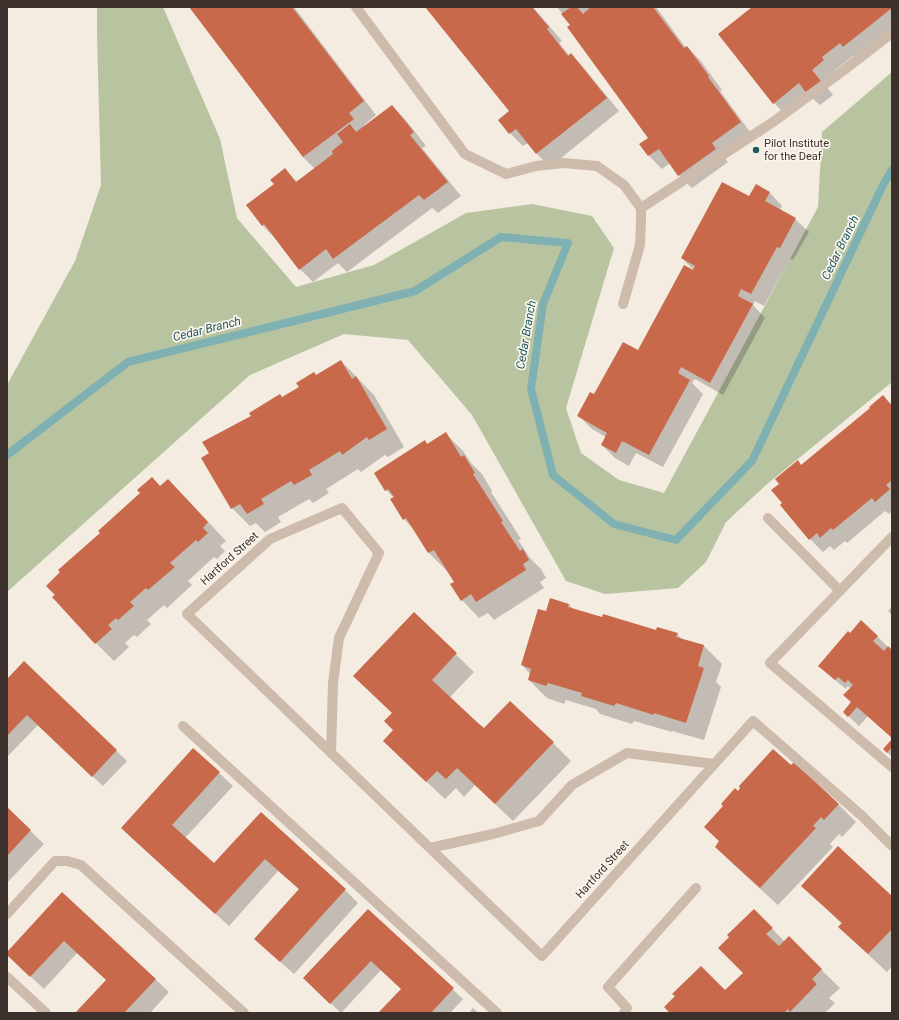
<!DOCTYPE html>
<html>
<head>
<meta charset="utf-8">
<style>
	body { margin:0 }
	#map { position:relative; width:899px; height:1020px; overflow:hidden; background:#f4ebe1; font-family:Roboto,sans-serif }
	canvas { display:block }
	.frame { position:absolute; inset:0; border:8px solid #3b302b; pointer-events:none }
</style>
</head>
<body>
<div id="map">
<canvas width="899" height="1020"></canvas>
<div class="frame"></div>
</div>
<script>
const context = document.querySelector('canvas').getContext('2d');
context.lineJoin = 'round';
function paint(path, color) { context.fillStyle = color; context.fill(path, 'evenodd'); }
function stroke(path, color, width, dash) { context.strokeStyle = color; context.lineWidth = width; context.lineCap = dash ? 'butt' : 'round'; context.setLineDash(dash || []); context.stroke(path); }
function drawText(font, color, halo, rows, align = 'center') {
  context.font = font + ' Roboto,sans-serif'; context.lineWidth = 3.5; context.setLineDash([]); context.textBaseline = 'middle'; context.strokeStyle = halo; context.fillStyle = color; for (const [text, x, y, turn = 0] of rows) {
    context.save(); context.translate(x, y); context.rotate((+turn || 0) * Math.PI / 180); context.textAlign = isNaN(turn) ? turn : align; if (halo) context.strokeText(text, 0, 0); context.fillText(text, 0, 0); context.restore();
  }
}
const green = new Path2D(`
	M97,7h66l57,132 17,79 59,69 78,-22 92,-52 66,-9 60,12 22,32 -48,160 15,45 38,27 45,13 154,-286 4,-75 70,-60v310l-126,103 -40,37 -20,40 -28,26 -73,6 -39,-13 -94,-166 -64,-75 -64,-6 -94,41 -243,217v-207l68,-124 26,-76 -4,-150z`);
const shadow = new Path2D(`
	M190,7h104l82,108 -12,10 1,1 27,-20 13,13 21,27 -4,2 39,48 -23,17 -6,-5 -85,64 -9,-9 -25,19 -13,-13 -24,-30 -13,-13 -16,-21 28,-21 10,-14 12,12 18,-13 -12,-12z
	M426,7h107l29,34 -3,2 11,13 1,-2 13,14 35,43 -69,56 -13,-13 -9,-11 -5,3 -13,-13 -11,-13 11,-9z
	M557,7h99l30,41 1,-1 13,13 22,30 -2,1 33,45 -29,21 4,5 -36,26 -13,-13 -9,-12 -8,6 -13,-13 -9,-12 9,-6 -78,-113z
	M754,7h138v24l-35,28 -4,-3 -19,15 3,3 -13,9 9,12 -13,10 -9,-8 -24,19 -13,-13z
	M769,192l13,14 -2,4 15,9 14,13 -16,28 -3,-1 -26,47 -9,-5 -2,4 12,13 -42,77 -28,-16 -3,4 11,11 -40,73 -27,-14 -7,13 -14,-8 -13,-13 4,-8 -14,-8 -13,-13 15,-20 44,-45 58,-78 -14,-15 68,-61z
	M341,361l33,34 30,52 -16,10 -3,-2 -24,17 -3,-3 -32,20 3,4 -16,10 -4,-4 -31,18 3,5 -16,10 -9,-9 -6,3 -18,-18 -30,-50 8,-4 42,-38 28,-21 3,3 17,-11 14,-14 3,3z
	M883,396l9,9v106l-3,3 -4,-3 -38,32 -2,-2 -11,9 -4,-4 -7,6 -13,-13 -27,-36 -3,-19 18,-22 4,4 69,-58z
	M445,433l18,18 8,12 11,11 10,17 -1,1 30,47 -3,1 12,18 11,11 5,9 -6,4 4,6 -50,32 -6,-7 -9,5 -17,-18 -7,-18 -8,-11 -18,-18 -15,-23 -10,-11 -12,-19 2,-2 -8,-8 39,-48 3,3z
	M152,478l9,9 7,-7 18,18 40,43 -6,5 5,5 -8,8 -3,-2 -26,24 4,4 -25,23 -3,-3 -17,15 4,4 -14,13 -3,-2 -9,8 4,4 -15,14 -18,-18 5,-110 40,-40z
	M569,604l4,5 29,9 55,13 20,3 6,6 21,6 18,18 -6,18 5,5 -17,53 -32,-9v1l-38,-11 -2,3 -32,-10 -4,-5 -30,-9 -2,4 -17,-6 -18,-18 1,-6 -8,-9 24,-53z
	M892,607v8l-4,-4z
	M414,614l60,58 -25,26 35,32 69,13 18,18 -58,60 -38,-36 -11,12 -8,-9 -11,11 -43,-40 -7,-29 -2,-17z
	M850,634l27,2 15,15v87l-24,-22 -9,10 -15,-14 8,-9 -1,-14 -3,-3 -2,3 -16,-13z
	M24,663l103,98 -24,25 -65,-61 -31,32v-77z
	M892,740v17l-8,-8z
	M194,749l39,37 -48,52 29,26 47,-51 84,77 13,13 -64,71 -25,-22 31,-62 -22,-19 -49,55 -94,-85 -13,-13z
	M791,766l47,38 18,18 -14,15 -3,-3 -9,10 3,3 -55,58 -44,-40 -18,-18 4,-5 -15,-15 33,-35z
	M7,809l37,35 -37,39z
	M803,886l89,11v69l-5,6 -29,-27 -16,-21z
	M62,893l107,99 -19,21h-73l30,-33 -30,-27 -33,36 -37,-35z
	M368,910l95,89 -13,14h-70l22,-24 -21,-19 -40,43 -26,-25z
	M754,910l31,32 4,-4 51,50 -11,10 6,5 -10,10h-154l54,-21 20,-19z
	M473,1008l5,5h-9z`);
const stream = new Path2D(`
	M7,455l121,-93 287,-71 86,-54 67,6 -25,61 -12,85 22,86 61,49 62,16 76,-79 131,-276 9,-15`);
const building = new Path2D(`
	M189,7h103l72,94 -15,12 5,6 -51,38z
	M425,7h107l17,20 -2,2 21,27 3,-3 36,45 -71,56 -20,-25 -7,5 -11,-14 11,-9z
	M571,7h6l6,7 8,-7h62l31,41 3,-2 22,30 -1,1 33,45 -29,21 4,6 -38,27 -19,-27 -11,7 -9,-12 9,-6 -81,-111 3,-2 -9,-11z
	M752,7h140v1l-49,39 -3,-4 -18,14 2,3 -12,10 9,11 -15,12 -7,-10 -26,21 -55,-70z
	M392,105l22,27 -4,3 38,47 -24,18 -5,-5 -86,64 -7,-10 -27,21 -35,-46 -2,2 -16,-21 28,-21 -4,-4 15,-12 11,14 37,-28 -1,-3 11,-9 -6,-8 13,-10 6,8z
	M722,182l27,14 7,-12 14,8 -5,9 31,17 -16,30 -3,-1 -26,47 -10,-5 -3,7 15,8 -43,79 -29,-16 -3,6 12,7 -41,75 -27,-14 -6,12 -15,-8 6,-12 -30,-17 13,-24 4,2 29,-52 15,8 46,-85 9,5 2,-4 -14,-8z
	M341,360l11,19 4,-3 31,53 -18,11 -2,-3 -25,18 -2,-4 -31,19 3,5 -18,10 -3,-4 -30,18 3,5 -17,10 -7,-10 -9,5 -30,-51 8,-5 -7,-11 49,-26 -2,-3 31,-19 2,3 17,-10 -3,-4 18,-11 2,3z
	M883,395l9,11v74l-6,5 4,4 -15,13 -3,-4 -39,32 -2,-2 -11,10 -3,-5 -8,7 -29,-35 2,-2 -11,-13 8,-6 -4,-5 23,-19 3,5 69,-57 -1,-1z
	M446,432l15,25 3,-2 11,18 -2,1 30,47 -2,1 19,29 3,-2 6,11 -6,4 3,6 -50,32 -5,-8 -10,7 -11,-17 4,-2 -20,-32 -6,3 -22,-35 -3,2 -13,-21 4,-2 -6,-8 -3,2 -11,-18 51,-33 2,4z
	M152,477l8,9 8,-7 40,43 -5,6 5,5 -10,9 -2,-2 -26,23 5,4 -27,23 -2,-2 -16,14 4,4 -16,14 -2,-2 -8,7 4,4 -17,15 -43,-47 3,-2 -9,-9 14,-14 -2,-2 42,-37 -2,-2 42,-38 -3,-3z
	M550,598l19,6 -1,3 34,10 1,-3 53,16 1,-3 21,6 -2,4 28,8 -6,21 6,2 -18,55 -32,-10v2l-38,-12 -2,3 -33,-10 1,-3 -34,-10 -2,3 -18,-6 3,-11 -10,-4 17,-56 8,2z
	M414,612l43,41 -25,27 46,43 6,5 26,-27 44,41 -59,62 -38,-36 -11,11 -9,-8 -11,11 -43,-41 10,-11 -9,-9 8,-8 -39,-37z
	M861,620l17,16 -5,5 11,10 4,-5 4,4v88l-35,-31 -9,10 -5,-5 8,-10 -8,-7 10,-10 -5,-5 -3,3 -7,-6 -3,3 -17,-14 30,-35 2,2z
	M24,661l93,89 -25,27 -65,-62 -20,21v-57z
	M892,739v8l-5,6 -4,-4z
	M193,748l27,24 -48,53 42,38 47,-51 85,77 -66,73 -26,-23 45,-50 -34,-30 -50,55 -94,-86z
	M773,749l18,16 3,-3 45,42 -15,16 -3,-3 -8,9 3,2 -56,60 -45,-41 4,-6 -15,-14 19,-21 -2,-2 14,-16 3,3 2,-3 -1,-2z
	M7,807l24,23 -24,26z
	M838,846l54,50v33l-24,25 -30,-27 4,-4 -41,-37z
	M62,892l94,87 -32,34h-49l31,-33 -42,-39 -34,36 -23,-22v-3z
	M368,909l86,79 -23,25h-53l23,-24 -30,-28 -41,43 -27,-26z
	M754,909l19,19 -7,6 13,12 10,-10 33,33 -10,10 5,5 -27,28 -2,-3 -4,4h-114l-6,-6 11,-11 -3,-2 29,-28 24,24 18,-17 -25,-25 11,-11 -2,-2z`);
const lane = new Path2D(`
	M356,7l109,147 41,20 30,-8 28,-3 33,3 27,19 17,23v14l-1,23 -17,59
	M641,208l132,-86 71,-52 48,-37
	M768,518l72,73
	M892,537l-122,126 122,104
	M183,726l314,287
	M331,753l2,-70 6,-45 40,-85 -37,-45 -72,31 -83,75 355,342 211,-235 108,94 31,31
	M430,848l63,-14 46,-13 33,-36 55,-32 87,11
	M7,914l48,-53h12l14,4 163,148
	M7,977l39,36
	M624,1013l3,-5 -19,-21 88,-99`);
const markers = [
	[756,150,4,"#1f5a5e"]
];
const poiNames = [
	["Pilot Institute",764,144],
	["for the Deaf",764,157]
];
const streetNames = [
	["Hartford Street",230,559,-42],
	["Hartford Street",603,870,-48]
];
const waterNames = [
	["Cedar Branch",841,248,-64],
	["Cedar Branch",207,330,-14],
	["Cedar Branch",527,335,-80]
];
paint(green, '#b8c4a0');
paint(shadow, '#0003');
stroke(stream, '#7fb0b2', 8);
paint(building, '#c8694b');
stroke(lane, '#cdbbac', 10);
for (const [x, y, r, color] of markers) { const dot = new Path2D(); dot.arc(x, y, r, 0, 2 * Math.PI); context.fillStyle = color; context.fill(dot); stroke(dot, '#fbf5ee', 1.5); }
drawText('11px', '#3b302b', '#fbf5ee', poiNames, 'left');
drawText('11px', '#3b302b', '#fbf5ee', streetNames);
drawText('italic 12px', '#1f5a5e', '#fbf5ee', waterNames);
</script>
</body>
</html>
